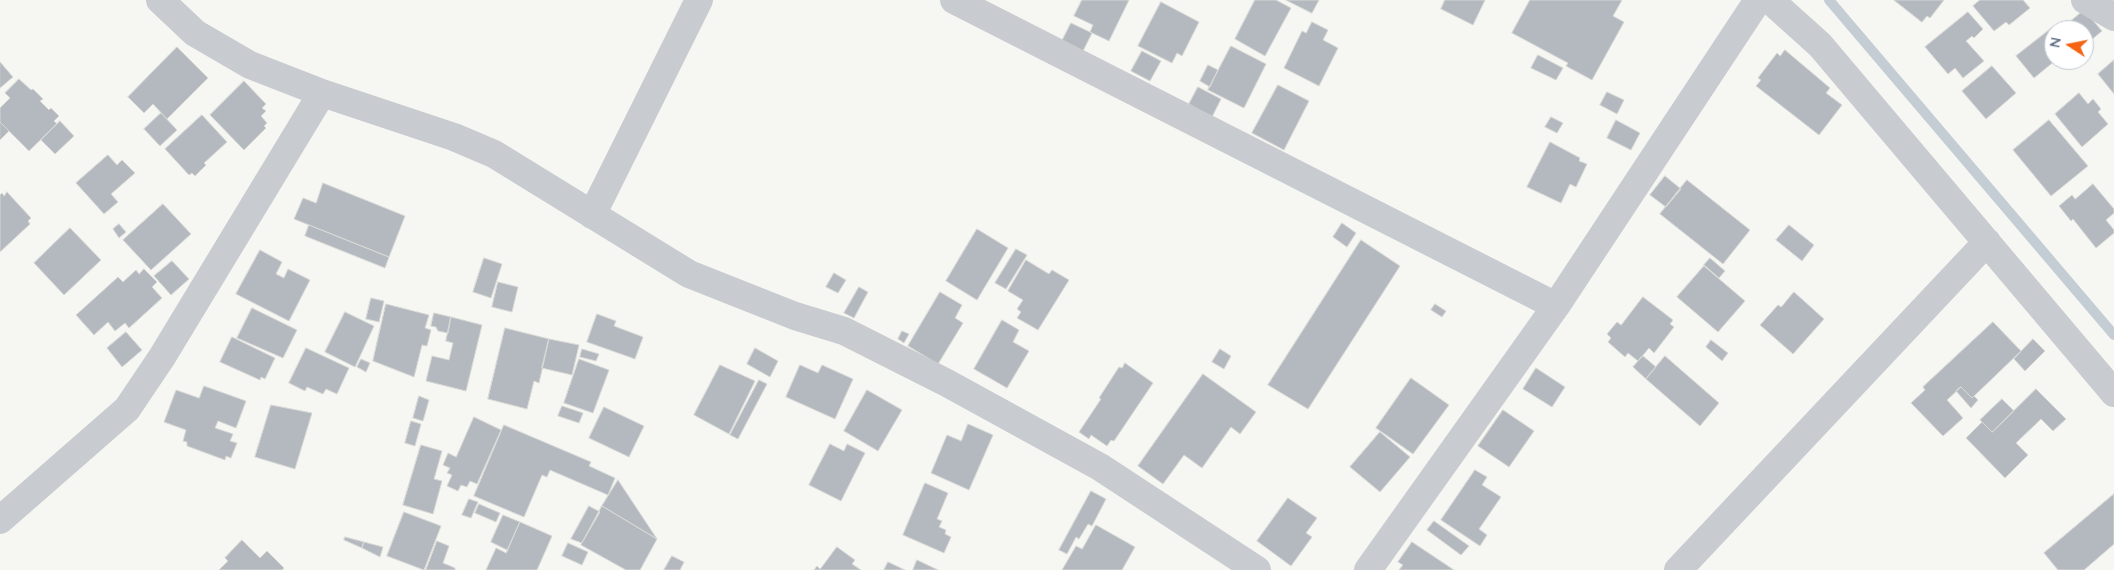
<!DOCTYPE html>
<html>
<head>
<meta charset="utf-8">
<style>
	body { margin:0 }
	#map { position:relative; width:2114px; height:570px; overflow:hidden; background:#f6f7f3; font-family:Quicksand,sans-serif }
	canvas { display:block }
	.north { position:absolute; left:2044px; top:20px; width:50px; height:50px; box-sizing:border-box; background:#fff; border:1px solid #c0c7cf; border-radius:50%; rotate:281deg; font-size:14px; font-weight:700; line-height:20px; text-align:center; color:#627287 }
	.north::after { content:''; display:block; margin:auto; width:18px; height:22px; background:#f56415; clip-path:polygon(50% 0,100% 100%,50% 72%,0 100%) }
</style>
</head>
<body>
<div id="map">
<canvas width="2114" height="570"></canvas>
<div class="north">N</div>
</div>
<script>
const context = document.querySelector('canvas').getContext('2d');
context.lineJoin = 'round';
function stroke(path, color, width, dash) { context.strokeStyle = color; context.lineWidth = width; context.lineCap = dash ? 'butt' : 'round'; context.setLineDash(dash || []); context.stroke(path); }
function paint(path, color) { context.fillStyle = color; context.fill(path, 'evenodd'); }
const stream = new Path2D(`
	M1829,0l285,335`);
const building = new Path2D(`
	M1082,0h47l-20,41 -19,-9 3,-7 -19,-9z
	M1255,0h21l15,8 -26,48 -30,-17z
	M1286,0h33l-7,13z
	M1445,0h40l-12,25 -32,-16z
	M1530,0h92l-9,16 11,6 -32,58 -26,-14 2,-3 -56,-30z
	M1894,0h50l-14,18 -3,-2 -5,6z
	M1980,0h43l7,8 -21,17 -3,-3 -12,9 -21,-25z
	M1161,2l38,20 -17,34 -5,-3 -5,10 -34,-17z
	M2084,10l18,21 -18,15v-16h-18l-2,-3z
	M1968,12l15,17 -9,9 -2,-2 -6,5 18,20 -21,17 -8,-10 -7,6 -23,-27z
	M1312,22l16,8 -5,10 15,8 -19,38 -35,-18 18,-37 4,2z
	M1071,23l21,10 -9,18 -21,-10z
	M2053,27l2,3 -1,30h2l-22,18 -18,-22z
	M1231,46l35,18 -22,44 -36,-18z
	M177,47l31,31 -41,41 -14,-15 -9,9 -16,-16z
	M1785,50l45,38 -4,5 16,12 -23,30 -63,-49 5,-6 -3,-2 19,-25 3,3z
	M1142,51l19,10 -11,20 -19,-10z
	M1538,55l25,13 -7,12 -25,-12z
	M2114,60v34l-16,-20z
	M0,62l13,15 -13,11z
	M1208,65l10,5 -8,17 -10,-6z
	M1992,66l24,27 -30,26 -24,-28z
	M19,79l12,11 2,-1 10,10 -3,2 9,9 2,-2 8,8 -5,5 3,3 -28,27 -29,-29v-14l10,-10 -5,-5z
	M244,81l22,23 -4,4 4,3 -5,5 6,7 -3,3 2,2 -22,22 -34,-35z
	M1278,85l31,16 -25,49 -32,-17z
	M1198,87l23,12 -9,18 -23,-13z
	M1607,92l17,8 -7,14 -17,-9z
	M2079,93l9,11 5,-5 8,10 -3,3 10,12 -26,23 -27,-33z
	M161,113l16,17 -17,16 -16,-17z
	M202,115l25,27 -23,21 2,2 -11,11 -3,-3 -3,2 -24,-26z
	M1551,117l12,6 -6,10 -12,-6z
	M1616,120l24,13 -9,17 -24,-12z
	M2049,120l39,46 -37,30 -38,-46z
	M60,121l14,15 -19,18 -14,-14z
	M0,122l9,9 -9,9z
	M1550,142l30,16 -1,3 8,3 -11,23 -6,-3 -9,19 -34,-16z
	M108,155l9,10 5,-5 13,13 -24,21 7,8 -14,12 -28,-31z
	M1665,176l16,13 -15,18 -16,-12z
	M1687,180l63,50 -27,34 -63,-50z
	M323,183l82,33 -16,41 -95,-38 9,-21 13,5z
	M2093,184l21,25v4l-8,7 8,10v3l-18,15 -23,-29 -2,2 -12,-15 13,-11 3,4z
	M7,192l24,26 -3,3 2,3 -30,28v-57l2,-2 2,3z
	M163,204l28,30 -40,36 -28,-30z
	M1342,223l14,10 -9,14 -14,-10z
	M119,224l7,8 -7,6 -6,-9z
	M309,225l80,32 -4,11 -80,-32z
	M1789,225l25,20 -12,16 -26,-21z
	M70,228l31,32 -37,35 -30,-32z
	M977,229l31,19 -31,52 -31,-19z
	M1361,240l39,26 -92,143 -40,-24z
	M1016,249l11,6 -21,34 -11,-6z
	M260,250l22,12 -6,12 8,4 4,-9 22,11 -21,41 -53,-27z
	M484,258l18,6 -11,34 -18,-6z
	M1710,258l15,13 -6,7 -15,-13z
	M1026,260l23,14 3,-4 17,10 -31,50 -21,-12 4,-6 -4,-3 6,-9 -15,-9z
	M172,261l17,18 -18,16 -17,-19z
	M1704,266l41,35 -27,31 -41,-35z
	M144,269l13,13 -5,5 10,11 -33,30 -4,-5 -10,8 -7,-9 -14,13 -18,-20 42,-38 5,5 13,-12 3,4z
	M834,273l12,7 -8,13 -12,-6z
	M498,282l20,5 -6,25 -20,-5z
	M859,287l9,5 -14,26 -10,-5z
	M940,292l22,13 -7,13 8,5 -25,41 -30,-18z
	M1794,292l30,27 -31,35 -33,-29 18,-20 3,2z
	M1643,297l30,23 -3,4 4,3 -20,26 -5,-5 -11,13 -10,-8 -3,4 -17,-15 3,-4 -4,-4 10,-12 4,3z
	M371,298l13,3 -5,21 -13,-3z
	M386,304l43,11 -4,13 6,2 -4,16 -5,-1 -8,32 -41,-16z
	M1435,304l11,7 -4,6 -11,-7z
	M252,308l45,22 -14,28 -46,-20z
	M345,312l29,14 -19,41 -30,-15z
	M434,313l17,4 -3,16 -10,-2 -2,-4 -5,-1z
	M597,314l19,7 -2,5 29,11 -8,22 -48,-17z
	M451,317l31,8 -16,66 -40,-10 6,-25 17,4 4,-17 -7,-2z
	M1002,320l17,10 -6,12 16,9 -22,37 -33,-19z
	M1993,322l28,29 -49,47 -11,-11 -14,13 16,18 -20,18 -32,-33 14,-13 -2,-3z
	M505,328l44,11 -10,44 -5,-2 -7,28 -39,-10z
	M902,331l7,3 -5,9 -6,-4z
	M126,332l16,18 -20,17 -15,-19z
	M232,337l43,21 -10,21 -4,-2 -1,3 -40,-18z
	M549,339l30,6 -7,30 -30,-7z
	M2033,339l12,12 -20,20 -11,-12z
	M1711,340l17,13 -6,8 -16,-14z
	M306,348l43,20 -12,26 -11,-5 -3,5 -16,-7 -2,4 -16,-8z
	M755,348l23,13 -8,16 -23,-13z
	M582,349l17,5 -3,7 -16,-4z
	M1220,349l11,7 -7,13 -12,-7z
	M1643,356l13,11 -10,12 -13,-12z
	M1665,356l54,47 -19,23 -54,-47z
	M361,359l9,4 -4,9 -9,-5z
	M579,359l30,11 -16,43 -29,-10z
	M1125,363l28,20 -39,58 -3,-1 -4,6 -16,-11 -2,4 -10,-7 22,-33 -2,-1 20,-31 3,1z
	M720,365l35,16 -26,53 -35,-19z
	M800,365l18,8 4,-8 31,14 -18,40 -49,-22z
	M1536,368l29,19 -13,20 -29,-18z
	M1203,374l53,38 -16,22 -9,-7 -29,41 -18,-13 -21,29 -25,-18z
	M1411,378l38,27 -36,49 -37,-26z
	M759,380l8,4 -29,55 -8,-4z
	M204,386l42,15 -10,27 -18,-7 -3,7 18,6 -3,7 7,2 -6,15 -5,-2 -1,4 -38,-14v-4l-4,-1 3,-11 -22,-8 12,-32 23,8z
	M1961,387l11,11 2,-2 4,4 -7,8 -15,-17z
	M2036,389l30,30 -13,12 -12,-12 -25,24 12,12 -23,23 -39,-40 16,-16 10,10z
	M867,390l35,20 -24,41 -34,-20z
	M419,396l10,4 -6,21 -10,-3z
	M2002,399l12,12 -22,21 -12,-12z
	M271,405l41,8 -17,56 -40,-12z
	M562,406l21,7 -4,10 -21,-7z
	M604,407l40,19 -15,31 -40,-19z
	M1503,410l31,21 -25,36 -31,-21z
	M474,417l27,13 -24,54 -7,-3 -3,6 -6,-2 -3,6 -11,-5 5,-11 -5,-2 3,-5 -7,-3 5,-12 8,4z
	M411,421l10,3 -6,22 -10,-3z
	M968,424l25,11 -24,55 -38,-17 16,-38 14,6z
	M504,425l87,37 -2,4 26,12 -7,17 -58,-25 -3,7 -5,-2 -18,42 -50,-21z
	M1380,432l30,25 -30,35 -30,-25z
	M830,444l14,7 3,-7 18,9 -24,48 -32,-16z
	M421,445l21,6 -8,28 8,2 -9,33 -30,-9z
	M1475,470l12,7 -5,8 19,12 -22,32 8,6 -7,11 -39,-26z
	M618,480l39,59 -55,-33z
	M925,483l23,10 -11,26 5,2 -3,6 7,3 -1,4 6,3 -7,16 -41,-18z
	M1091,491l15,8 -14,27 -4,-2 -9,15 -3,-2 -9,17 -8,-4z
	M2114,494v50l-30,26h-26l-14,-17z
	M1288,498l29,20 -11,15 6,4 -21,29 -34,-25z
	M469,499l9,3 -7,16 -9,-3z
	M479,504l21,9 -4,9 -21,-9z
	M589,506l11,6 -18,31 -11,-4z
	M602,506l55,33 -17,31h-14l-45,-25z
	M404,512l37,14 -17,44 -37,-14z
	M503,515l17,7 -13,28 -16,-8z
	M1434,521l35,25 -8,9 -34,-25z
	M520,522l32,14 -15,34h-51l10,-22 10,5z
	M1096,525l39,22 -13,23h-60l14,-24 6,3z
	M345,537l19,5 -2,6 -18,-8z
	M242,540l18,18 7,-7 17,17 -2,2h-63l9,-9 -3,-3z
	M437,541l12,5 -6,17 12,5v2h-29z
	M364,542l19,5 -3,10 -18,-9z
	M1412,542l42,28h-55l4,-5 -5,-3z
	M568,543l20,9 -6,13 -20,-9z
	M837,547l18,13 -3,4 9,6h-47l3,-4 3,3z
	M672,556l12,6 -4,8h-16z
	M917,560l21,10h-25z
	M888,562l17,8h-21z`);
const minor = new Path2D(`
	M160,0l35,33 55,32 72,28 132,44 40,17 195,120 106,42 49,15 103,52 153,84 157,103
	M954,0l602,306
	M1770,0l50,45 294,348
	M2085,0l29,17
	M592,215l107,-215
	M0,520l127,-111 35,-52 160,-264
	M1368,570l188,-264 202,-306
	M1678,570l309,-328`);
stroke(stream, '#c4cdd3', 10);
paint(building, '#b3b9bf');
stroke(building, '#d8d8d5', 1);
stroke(minor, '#c8cbcf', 28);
</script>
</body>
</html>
